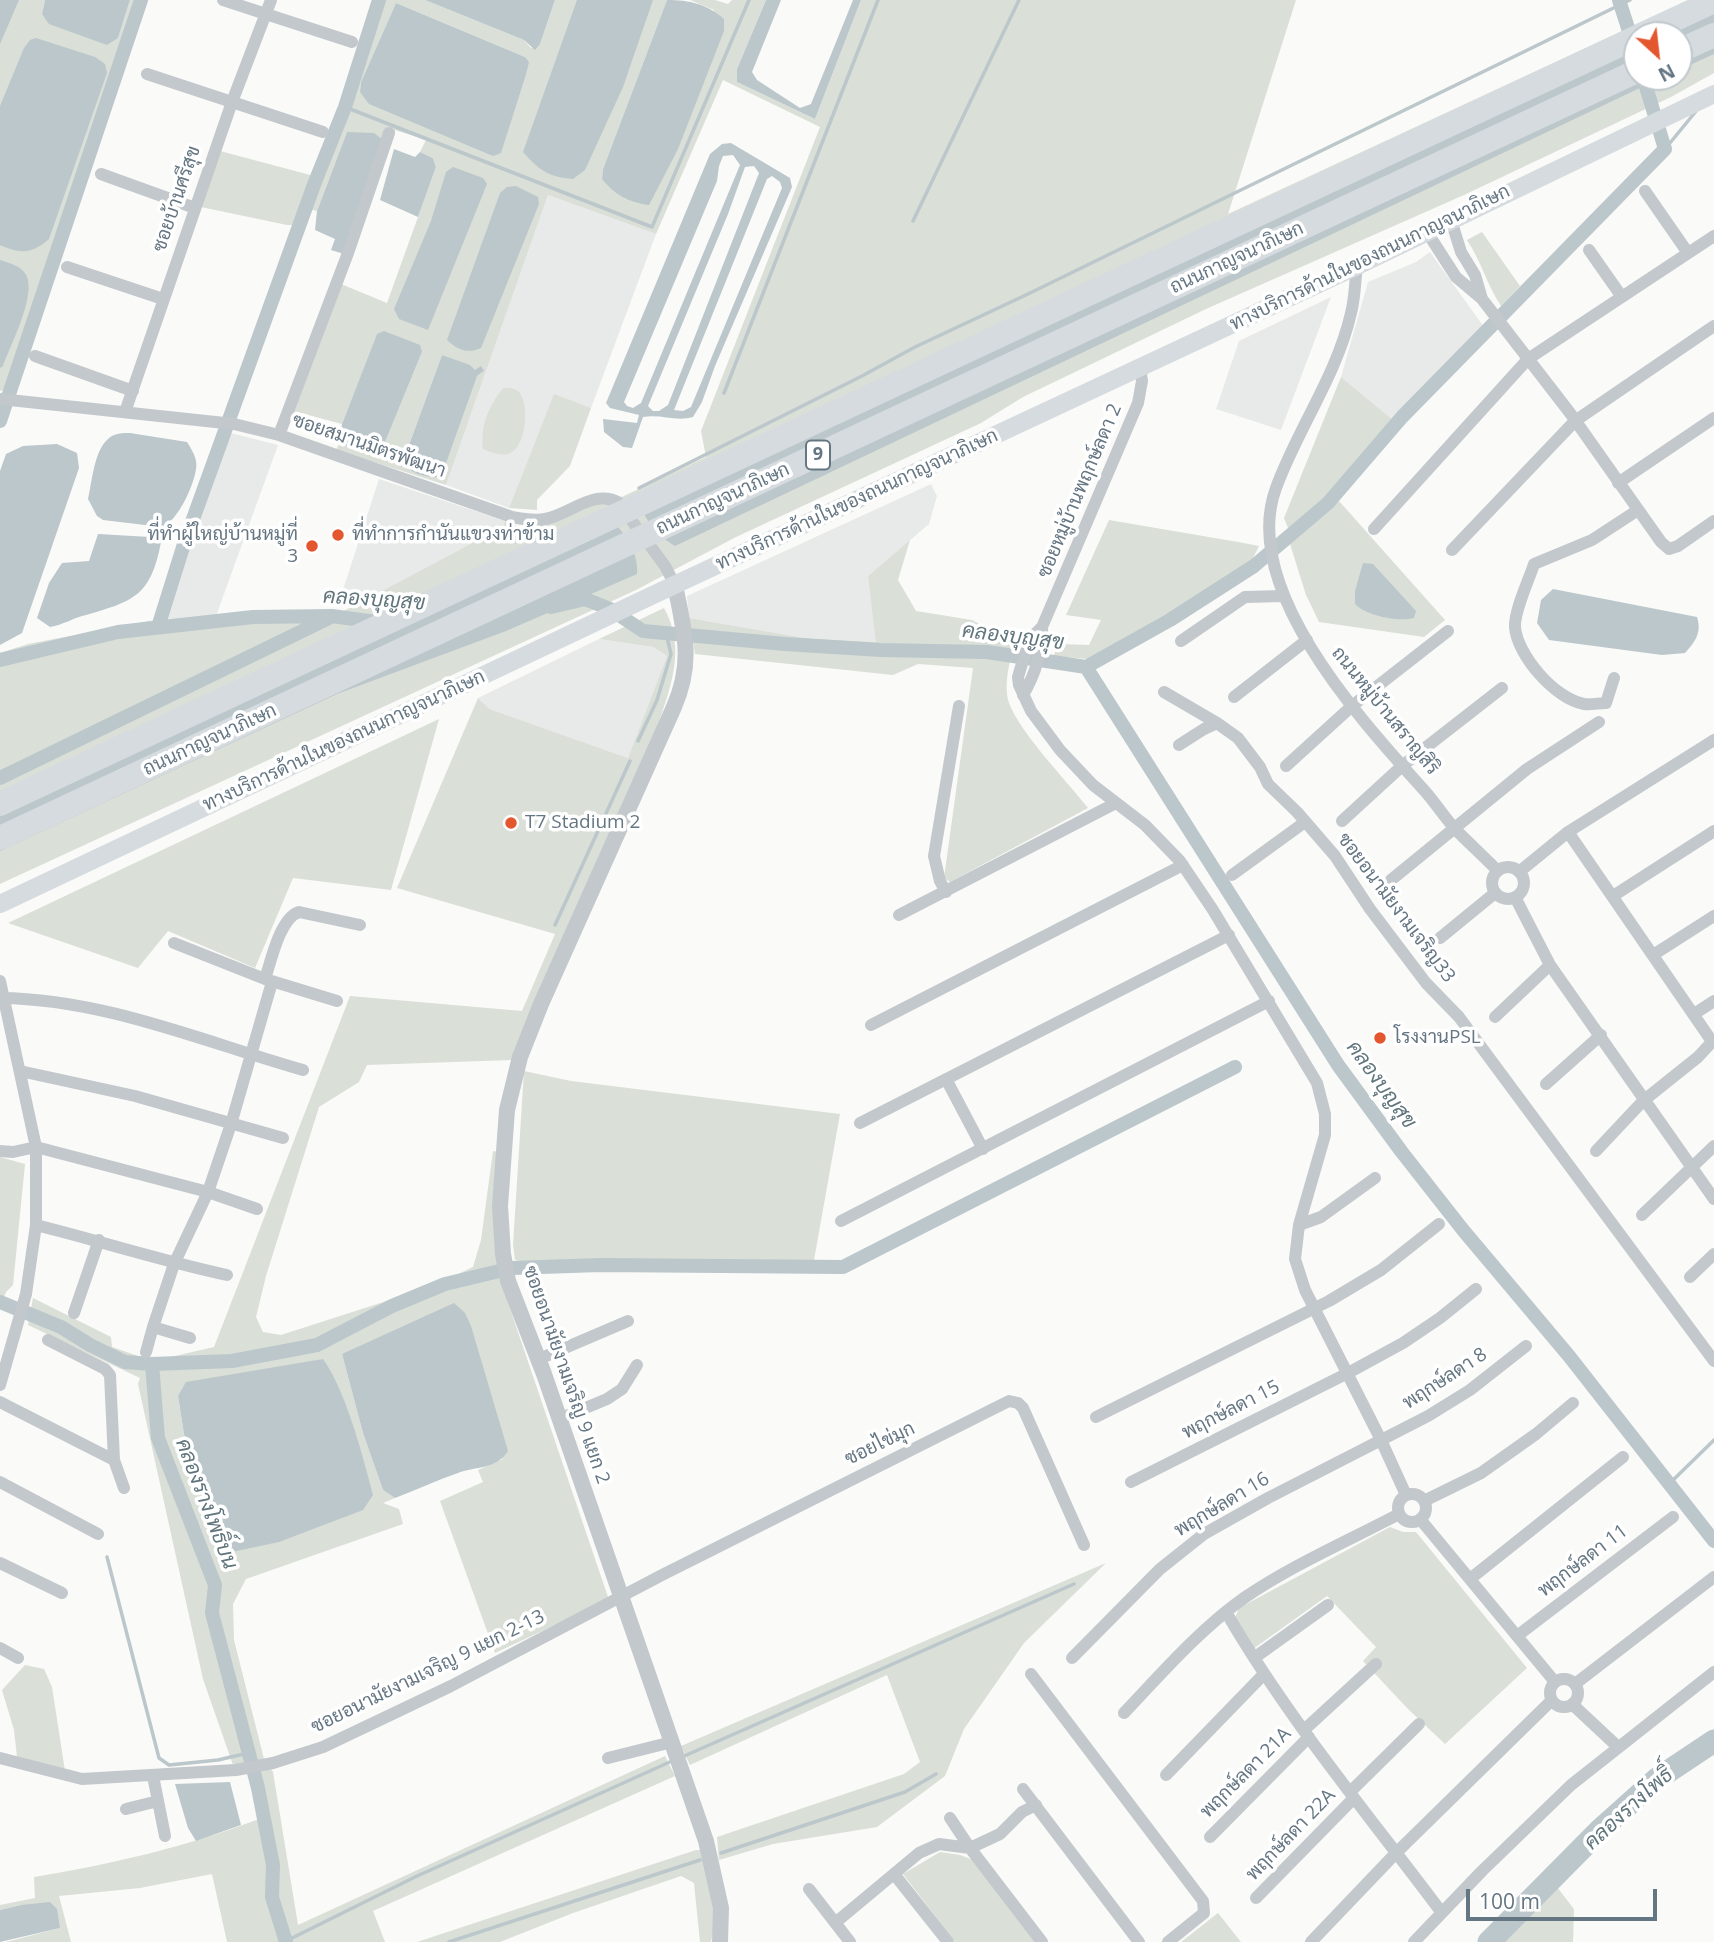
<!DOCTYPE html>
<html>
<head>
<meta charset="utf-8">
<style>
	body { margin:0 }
	#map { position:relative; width:1714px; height:1942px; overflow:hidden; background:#fafaf8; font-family:"Open Sans",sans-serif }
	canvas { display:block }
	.north { position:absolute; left:1623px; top:21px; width:70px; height:70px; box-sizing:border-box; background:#fff; border:2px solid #c1c8cd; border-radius:50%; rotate:153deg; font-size:19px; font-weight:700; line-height:28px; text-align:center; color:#657683 }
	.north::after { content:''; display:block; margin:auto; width:24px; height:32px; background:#e4572e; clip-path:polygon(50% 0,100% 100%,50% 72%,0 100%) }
	.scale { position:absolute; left:1466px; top:1889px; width:191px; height:32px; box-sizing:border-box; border:4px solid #657683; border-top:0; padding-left:9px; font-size:21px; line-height:24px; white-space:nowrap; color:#657683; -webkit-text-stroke:5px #fff; paint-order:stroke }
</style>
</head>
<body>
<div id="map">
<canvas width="1714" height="1942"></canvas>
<div class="north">N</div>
<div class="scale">100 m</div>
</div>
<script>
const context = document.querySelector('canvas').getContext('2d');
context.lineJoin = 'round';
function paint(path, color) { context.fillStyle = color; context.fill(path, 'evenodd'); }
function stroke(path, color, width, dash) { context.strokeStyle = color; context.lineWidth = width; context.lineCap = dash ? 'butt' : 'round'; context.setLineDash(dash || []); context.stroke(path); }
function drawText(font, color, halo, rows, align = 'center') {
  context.font = font + ' "Open Sans",Sarabun,sans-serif'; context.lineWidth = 7; context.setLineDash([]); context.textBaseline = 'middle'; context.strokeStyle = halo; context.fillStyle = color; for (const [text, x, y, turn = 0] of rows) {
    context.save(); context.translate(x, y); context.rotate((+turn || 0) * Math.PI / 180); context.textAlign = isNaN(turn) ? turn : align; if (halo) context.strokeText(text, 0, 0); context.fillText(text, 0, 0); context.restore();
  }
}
const built = new Path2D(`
	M548,195l108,39 -65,174 -37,-13 -45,113 -63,-23z
	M1430,252l54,75 -91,93 -52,-43 27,-95 48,-20z
	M1331,297l-50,133 -65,-21 23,-68z
	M231,433l47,12 -62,171 -53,4 7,-27z
	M379,479l126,42 -1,6 -153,80 -11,-8z
	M931,484l6,12 -8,28 -61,52 9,66 -72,-4 -116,-20 -2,-22z
	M599,639l54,8 14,9 -39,102 -140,-49 -10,-11z`);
const green = new Path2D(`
	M0,0h45l-3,14 76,24 12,-38h18l-132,386 -16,5z
	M379,0h46l99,40 7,8 9,-4 15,-44h112l-64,169 -1,10 112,-169 -24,-10h25l13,4 4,-4h34l-29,69v13l78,37 46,-119h435l-68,214 461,-214h25v73l-43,24 -207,98 -258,114 -183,88 -42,26 -245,114 -100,53 -636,294v-231l28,-9 120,-23 107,-8 83,1 165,-87 2,-6 18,7 25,-7 39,-16 20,-1 99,-47 -5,-26 119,-304 -97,-47 -67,154 -108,-39 -102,290 -110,-35 3,-6 33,10 9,-2 41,-100 -45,-17 -35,89 -41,-11 -13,10 53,-139 46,19 49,-136 -3,-9 -13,-6 6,-12 -31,-10 -5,15 -43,-13 -30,79 -14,-3 -5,17h-11l-86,-18 19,-56 94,25zM396,3l129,54 3,5 -2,13 -25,77 -141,-60 1,-10zM1637,35h42v42h-42zM442,355l33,15 9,1 -7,5 -75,88z
	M1482,232l38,54 -19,20c-14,-21 -20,-45 -34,-66z
	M1341,377l52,43 -66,79 -39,29 -4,-10z
	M503,388c6,0 12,0 16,4 11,13 7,55 -9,61 -9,4 -19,-1 -27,-4 -3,-23 6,-43 20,-61z
	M554,394l37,14 -21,58 -33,34v10l-28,-2z
	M1339,501l106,119 -21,17 -105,-15 -13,-27 -16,-51z
	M1109,520l129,22 21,4 -9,18 -96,60 -66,35 -34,-3 3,-12 32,1 12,-25 -35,-5z
	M910,540l-12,40 18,31 56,9 42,23c-4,18 -11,42 -5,60 11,30 58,78 79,105l-138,74 -6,-4 29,-210 -55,-4 -25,11 -198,-21 -6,-36 116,20 71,4 -8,-66z
	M664,608c23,41 6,80 -7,120l-145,332 -145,5 -8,17 -40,25 -53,169 -10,41 7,15 18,3 152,-49 40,-19 8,-27 12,-89 6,1 2,130 107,315 -6,6 -107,50 -55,-152 43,-19 -5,-12 25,-11 -154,-107 -7,2 21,79 20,57 12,8 -12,5 16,6 4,15 -157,55 -13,25 1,36 30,119 9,13 25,153 367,-169 10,20 -302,135 12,31h-158l-15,-68 -72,14 -81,8 12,46h-65l54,-14 -39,-23 -21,5v-5l35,-7 -1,-21c78,-13 152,-30 225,-58l-14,-56 -12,2 -30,-86 -65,-295 2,-6 -112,-53 5,-27 78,39 1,10 41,14 61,-14 136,-351 172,15 33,-77 -158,-46 81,-190 11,11 139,49 39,-102 -14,-9 -54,-8zM323,1359l-104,184 -35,-109 -6,-38z
	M439,719l-48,171 -98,-12 -38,90 -87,-37 -30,37 -130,-45z
	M524,1071l47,10 269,33 -26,146 -285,3 -14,-3 -2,-15z
	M0,1157l25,7 -12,121 -7,7 -6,16z
	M1390,1527l13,5h13l111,136 -82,76 -37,-35 -45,-48 13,-14 -49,-51 -74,53 -18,-31 4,-10z
	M1106,1563l-82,80 -60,86 -19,47 -68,51 -104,17 -54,16 -2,-23 187,-63 16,-12 -33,-87 -197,90 -9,-19z
	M25,1665l19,4 8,18 13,84 -48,-14 -3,-27 -12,-40z
	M696,1850h7l13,68 -5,24h-11l-6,-59 -13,-7 -108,37 -73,29h-83z
	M940,1852l20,3 13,5 63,82h-81l-52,-68z
	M1557,1887l17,22 -1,33h-69z
	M1218,1913l23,29h-60z`);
const water = new Path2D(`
	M0,0h19l-19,44z
	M45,0h85l-12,38 -11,7 -58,-21 -7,-10z
	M425,0h130l-15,44 -5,6 -11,-10z
	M577,0h76l-30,87 -38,83 -12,9c-25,-2 -34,-9 -50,-27z
	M667,0c23,0 40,4 57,19v12l-46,118 -29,56c-21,-3 -34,-10 -47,-26l1,-10z
	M766,0h15l-29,72 5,8 43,28 11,-4 42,-104h8l-46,119 -78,-37v-13z
	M1702,0h12v54l-35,16v-35h-42v42h26l-988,469c-20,-12 -27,-23 -37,-44l2,-7z
	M396,3l129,54 4,5 -3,13 -25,78 -8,3 -124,-52 -9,-12 1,-10z
	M36,38l59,19 10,7 2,9 -58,166c-17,15 -29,15 -49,6v-139l24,-58 6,-8z
	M347,132l27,1 9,7 -39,114 -13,-4 4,-11 -20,-9 2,-19z
	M731,143l59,35 2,9 -77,179 -13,36 -9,15c-17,5 -31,-3 -50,0l-11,31 -9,-1 -19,-15 -1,-13 34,4 2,-8 -29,-7 -4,-5 104,-249 12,-10zM733,155l7,10 -99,238 -8,5 -6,-2 -3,-4 93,-221 2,-15 4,-10zM754,166l5,7 -91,232 -9,6h-6l-5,-5 80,-192 17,-47zM772,176l8,6 2,6 -91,219 -8,4 -9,-1 93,-231z
	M394,149l21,8 5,-5 13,6 3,9 -18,50 -38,-17z
	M453,167l30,11 4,6 -59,146 -29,-11 -5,-10 37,-88 15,-49z
	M516,186l22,11 1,7 -58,144c-14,6 -23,2 -34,-8l53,-147 7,-6z
	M0,260c9,3 18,5 24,12 16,17 -14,74 -21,94l-3,2z
	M384,331l36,14 2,7 -41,100 -9,2 -33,-10 3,-20 35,-90z
	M442,355l28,10 5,5 6,-4 3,5 -7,5 -36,101c-15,1 -28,-3 -39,-13z
	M130,433l57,9c5,8 11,17 9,27 -2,16 -18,52 -34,58l-59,-7 -6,-4 -9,-17c4,-17 6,-48 20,-60 6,-6 15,-6 22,-6z
	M57,444l20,9 2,15 -57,165 -22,12v-174l6,-17 17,-8z
	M606,512c15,19 33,36 31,62l-131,57 -169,63 -337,157v-58z
	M98,534l52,3 11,5c-10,53 -26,59 -75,73 -13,3 -23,10 -36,12l-13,-9 12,-35 13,-20 27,-2z
	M1363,563l10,1 43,47 -2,7c-16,4 -47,-2 -59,-14v-13z
	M1553,589l144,28c5,16 -2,25 -12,36l-23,2 -113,-15 -12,-17 4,-23z
	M454,1303l11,10 6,13 37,125c-12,19 -32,15 -50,22 -21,7 -42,17 -63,25l-12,-8 -20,-57 -21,-79z
	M323,1359c23,32 40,98 50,136l-10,15 -84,32 -52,11 -8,-10 -35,-109 -6,-38 8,-14z
	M230,1782l11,43 -45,16 -8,-13 -13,-44z
	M50,1902l7,7 3,19 -60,14v-32l21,-5z`);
const stream = new Path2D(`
	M345,107l307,120 97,-227
	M1665,149l32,-39
	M913,221l106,-221
	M724,393l154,-393
	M639,488l223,-112 53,-29 113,-53 602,-294
	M638,741l19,-41 14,-46 -5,-21
	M555,925l75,-164
	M1668,1485l46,-45
	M107,1557l52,201 10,7 49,-5 30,-7
	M682,1757l392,-173
	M721,1853l184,-61 31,-18
	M286,1941l129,-64 257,-116
	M449,1942l251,-82`);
const canal = new Path2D(`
	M1619,0l18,56
	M0,421l141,-421
	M551,607l34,-8 25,10 33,22 142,13 96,6 106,2 99,15 252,398 63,86 62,79 106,126 145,185
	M158,627l26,-83 131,-362 30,-75 34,-107
	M0,660l118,-28 135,-15 79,-1 51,7
	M1086,667l84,-47 84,-54 74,-63 74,-86 263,-268 -22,-72
	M0,778l329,-160
	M0,1302l61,25 29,18 35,17 27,2 6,74 57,147 -3,28 46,175 15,77 -1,32 14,45
	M152,1364l80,-3 85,-16 75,-39 53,-22 67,-16 88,-3 243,2 392,-200`);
const river = new Path2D(`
	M1489,1942l111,-112 57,-51 57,-38`);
const minor = new Path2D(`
	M223,0l129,42
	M147,74l176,58
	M101,174l94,34
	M1645,191l43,62
	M1451,220l10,32 14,23 7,24
	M1427,232l29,45 26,22 88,114 91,129 8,7 9,-3 36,-25
	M1589,250l33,47
	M1357,266c-2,15 -2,32 -6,47 -14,62 -54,117 -75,175 -37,100 85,232 147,301 12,13 21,28 33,41 14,14 28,27 42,41
	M67,267l96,32
	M35,356l98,35
	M1140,367l2,14 -4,22 -96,224 -13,13 -11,37 1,8 12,26 29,39 33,35 52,40 35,36 33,49 104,173 8,31v21l-26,90 -4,34 10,31 76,150 25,55
	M0,399l234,25 45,11 233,82c11,2 22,4 33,2 24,-4 48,-30 73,-17l47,64 10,19
	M125,412l107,-310 39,-102
	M279,435l69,-182 41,-120
	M1618,483l96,-65
	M1374,529l154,-170 186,-123
	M1452,550l123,-129 139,-95
	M1181,641l64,-44 38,-1
	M1614,678l-8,25c-7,0 -15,2 -22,1 -29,-5 -67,-49 -69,-77 -1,-16 14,-47 19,-63l58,-24 46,-30
	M1164,692l53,31
	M1023,695c12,-20 20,-45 19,-68
	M1234,697l73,-57
	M1179,745l25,-16 13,-6 21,15 22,29 8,17 29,28 38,44 35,53 56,74 33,34 255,344
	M1286,766l66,-60 96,-75
	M1342,821l60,-55 100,-78
	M1568,832l143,208 -1,4 -12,13 -55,44 -47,50
	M1492 883a16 16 0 1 1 32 0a16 16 0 1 1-32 0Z
	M1519,872l49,-40 146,-92
	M1232,875l73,-53
	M1391,880l136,-111 72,-47
	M946,892l-6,-11 -6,-25 25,-150
	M1613,896l101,-65
	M1515,897l35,68 164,234
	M899,915l217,-112
	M1440,938l55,-45
	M174,943l91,36 72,22
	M1653,955l61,-39
	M265,979c6,-18 15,-61 34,-67l61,13
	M0,981l36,166v78l-10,69 -26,91
	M0,998c105,1 204,44 303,72
	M1694,1014l20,-13
	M1495,1017l55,-52
	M871,1025l312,-160
	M20,1071l115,25 148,42
	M946,1079l37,70
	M1546,1084l55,-49
	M860,1123l369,-188
	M0,1151l13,1 23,-5 172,45 49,17
	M1642,1215l72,-69
	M841,1221l428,-220
	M36,1225c64,16 126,36 191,50
	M1299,1225l22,-8 54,-39
	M1690,1277l24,-23
	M74,1313l25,-73
	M190,1338l-37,-11 21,-63 34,-72 23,-68 41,-142
	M48,1340l57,29 5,6 4,85
	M146,1352l7,-25
	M539,1359l89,-38
	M0,1402l114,58 10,28
	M1096,1417l233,-116 52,-31 58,-46
	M559,1419l48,-20 15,-10 15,-24
	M0,1482l98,52
	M1131,1482l217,-109 55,-30 37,-25 36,-29
	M1398 1508a14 14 0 1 1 28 0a14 14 0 1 1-28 0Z
	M1424,1501l57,-28 55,-39 37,-31
	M1420,1519l135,163
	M0,1563l62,30
	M1470,1579l153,-122
	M1226,1612c62,107 142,202 216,301
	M1517,1636l156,-119
	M0,1648l18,10
	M1072,1658l88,-89 44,-35 64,-36 160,-82 42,-26 56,-44
	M1254,1658l74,-53
	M1031,1674l172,227 1,12 -36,29
	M1550 1693a14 14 0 1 1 28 0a14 14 0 1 1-28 0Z
	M1575,1684l139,-107
	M1572,1704l46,43
	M1124,1713c38,-40 75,-83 120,-115 48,-33 104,-57 155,-84
	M1304,1730l72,-66
	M0,1758l82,21 154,-9 37,-7 50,-16 128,-61 211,-111 347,-174 9,2 5,5 61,137
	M608,1758l64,-16
	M1166,1775l98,-101
	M153,1776l12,60
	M1023,1789l116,153
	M1350,1792l69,-68
	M126,1809l32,-8
	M950,1818l20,30 72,94
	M1210,1837l99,-100
	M894,1874l54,68
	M809,1889l41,53
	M1256,1898l98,-100
	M835,1923l84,-70 20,-9 31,4 30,-14 22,-22 14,-7
	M1311,1942l85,-89 156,-153
	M1414,1942l68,-71 89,-86 143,-113`);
const tertiary = new Path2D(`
	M675,585c9,46 19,76 -1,122l-133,297 -21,53 -13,53 -7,96 3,48 5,27 36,93 162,467 15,67 -1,34`);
const secondary = new Path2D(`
	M0,904l653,-309 704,-329 357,-172`);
const motorway = new Path2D(`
	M1641,35l73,-34
	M1679,51l35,-16
	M0,804l1637,-767
	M0,838l1637,-767`);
const markers = [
	[338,535,7,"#e4572e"],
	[312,546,7,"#e4572e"],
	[511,823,7,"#e4572e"],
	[1380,1038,7,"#e4572e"]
];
const shields = [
	[818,455,24]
];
const shieldNames = [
	["9",818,455]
];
const streetNames = [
	["ซอยบ้านศรีสุข",177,199,-71],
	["ถนนกาญจนาภิเษก",1237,258,-25],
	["ทางบริการด้านในของถนนกาญจนาภิเษก",1370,258,-26],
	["ซอยสมานมิตรพัฒนา",369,446,19],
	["ซอยหมู่บ้านพฤกษ์ลดา 2",1080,491,-67],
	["ถนนกาญจนาภิเษก",723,499,-25],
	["ทางบริการด้านในของถนนกาญจนาภิเษก",857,500,-25],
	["ถนนหมู่บ้านสราญสิริ",1385,711,51],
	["ถนนกาญจนาภิเษก",210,740,-25],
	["ทางบริการด้านในของถนนกาญจนาภิเษก",344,741,-25],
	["ซอยอนามัยงามเจริญ33",1396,908,53],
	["ซอยอนามัยงามเจริญ 9 แยก 2",566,1375,71],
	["พฤกษ์ลดา 8",1445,1379,-33],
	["พฤกษ์ลดา 15",1231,1410,-27],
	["ซอยไข่มุก",880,1444,-26],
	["พฤกษ์ลดา 16",1222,1505,-31],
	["พฤกษ์ลดา 11",1583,1561,-37],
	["ซอยอนามัยงามเจริญ 9 แยก 2-13",428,1672,-26],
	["พฤกษ์ลดา 21A",1246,1773,-45],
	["พฤกษ์ลดา 22A",1291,1835,-46]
];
const poiNames = [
	["ที่ทำผู้ใหญ่บ้านหมู่ที่",298,535,"right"],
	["3",298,557,"right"],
	["ที่ทำการกำนันแขวงท่าข้าม",352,535],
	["T7 Stadium 2",525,823],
	["โรงงานPSL",1394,1038]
];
const waterNames = [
	["คลองบุญสุข",374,600,4],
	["คลองบุญสุข",1013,637,7],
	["คลองบุญสุข",1381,1085,54],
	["คลองรางโพธิ์บน",206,1504,69],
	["คลองรางโพธิ์",1629,1809,-42]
];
paint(built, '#e8e9e9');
paint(green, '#dadfd7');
paint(water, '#bbc7cb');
stroke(stream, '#bbc7cb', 3.5);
stroke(canal, '#bbc7cb', 14);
stroke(river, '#bbc7cb', 23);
stroke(minor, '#c3c8cc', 12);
stroke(tertiary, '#c3c8cc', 16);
stroke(secondary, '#d6dbdf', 18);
stroke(motorway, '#d6dbdf', 24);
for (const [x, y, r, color] of markers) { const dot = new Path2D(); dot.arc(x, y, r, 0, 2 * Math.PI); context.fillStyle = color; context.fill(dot); stroke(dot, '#fff', 2.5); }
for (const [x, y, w] of shields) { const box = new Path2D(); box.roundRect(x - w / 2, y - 14.5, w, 29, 5); context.fillStyle = '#fff'; context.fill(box); stroke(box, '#657683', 2); }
drawText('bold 18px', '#657683', null, shieldNames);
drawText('19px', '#657683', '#fff', streetNames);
drawText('19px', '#657683', '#fff', poiNames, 'left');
drawText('italic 21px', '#60757c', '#fff', waterNames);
</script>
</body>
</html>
